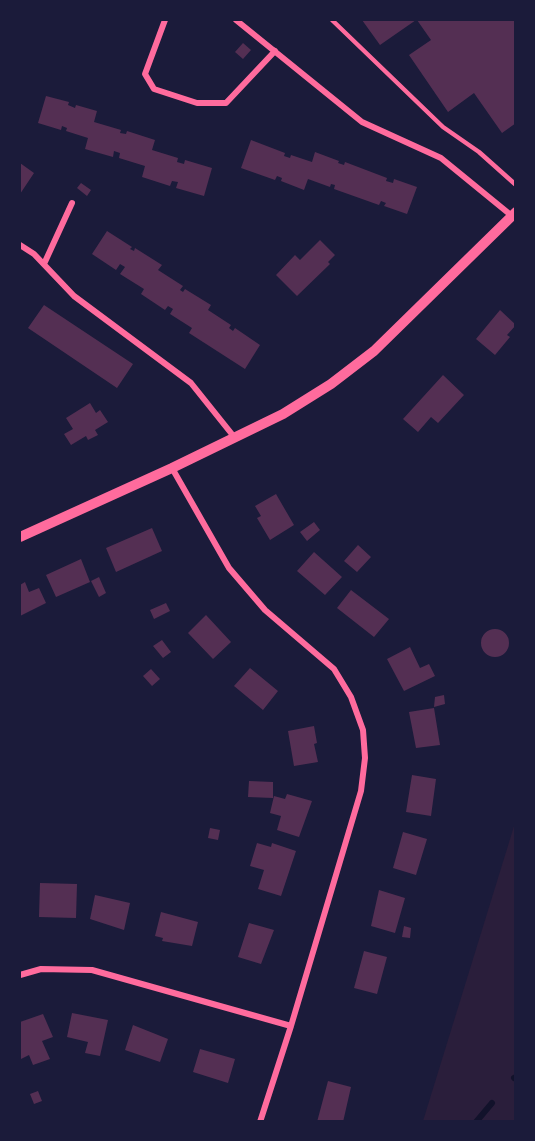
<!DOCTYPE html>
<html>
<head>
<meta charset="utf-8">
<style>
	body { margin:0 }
	#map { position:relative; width:535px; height:1141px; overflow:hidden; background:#1b1b3a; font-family:Commissioner,sans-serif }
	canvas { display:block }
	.frame { position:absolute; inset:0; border:21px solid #1b1b3a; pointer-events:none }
</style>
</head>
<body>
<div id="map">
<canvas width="535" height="1141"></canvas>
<div class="frame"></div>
</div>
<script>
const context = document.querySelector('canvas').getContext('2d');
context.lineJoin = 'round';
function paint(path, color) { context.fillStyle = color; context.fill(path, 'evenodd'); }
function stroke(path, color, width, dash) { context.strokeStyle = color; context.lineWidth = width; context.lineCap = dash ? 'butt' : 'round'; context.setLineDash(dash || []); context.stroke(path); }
const green = new Path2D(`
	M515,823v298h-92z`);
const stream = new Path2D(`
	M514,1078l2,-1
	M476,1122l16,-19`);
const building = new Path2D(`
	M362,20h54l-36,25z
	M417,20h99v103l-14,10 -28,-40 -26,19 -39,-57 22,-15z
	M243,43l8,7 -8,9 -8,-7z
	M46,96l23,6 -1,3 7,3 1,-3 21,6 -3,11 27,8 -1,3 6,1 1,-3 28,9 -3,10 26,8 -1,4 7,2 1,-4 27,8 -8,28 -28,-8 2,-6 -6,-1 -2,5 -28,-9 3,-11 -26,-8 1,-5 -6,-2 -1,6 -28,-8 3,-11 -22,-7 1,-3 -5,-2 -1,4 -23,-7z
	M251,140l34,13 -1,3 6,2 1,-3 21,7 3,-10 24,9 -1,2 6,2 1,-3 42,16 -1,3 7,2 1,-4 23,8 -10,27 -23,-8 2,-3 -5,-2 -2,4 -45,-16 1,-4 -4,-1 -1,3 -22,-8 -4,11 -23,-9 1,-3 -5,-2 -2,4 -34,-12z
	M20,163l14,10 -14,21z
	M81,183l10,7 -4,6 -10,-8z
	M107,231l25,16 -2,2 4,2 1,-3 27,17 -4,5 25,16 -3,4 3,2 2,-3 26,16 -3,5 23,15 -2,3 4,3 2,-3 25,17 -15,24 -56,-36 3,-5 -22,-14 3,-5 -5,-3 -3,4 -24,-16 3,-5 -24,-15 5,-7 -5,-3 -4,6 -24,-16z
	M320,240l15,15 -7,7 2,2 -33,32 -21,-21 19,-20 5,5z
	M44,305l89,59 -16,24 -89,-60z
	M500,310l16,15 -9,10 3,2 -15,18 -19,-16z
	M443,375l21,20 -26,28 -7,-6 -13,15 -15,-13z
	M90,403l6,10 4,-3 8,12 -13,8 3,5 -10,5 -2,-4 -15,9 -7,-11 9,-5 -7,-11z
	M276,494l18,31 -24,15 -13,-22 4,-2 -6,-10z
	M314,522l6,8 -13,11 -7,-9z
	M152,528l10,23 -46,21 -10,-24z
	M358,545l13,12 -14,15 -13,-11z
	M314,552l28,25 -17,18 -28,-24z
	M81,559l9,23 -34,15 -10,-22z
	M99,577l7,16 -7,4 -8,-16z
	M25,582l4,10 10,-4 7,15 -26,13v-31z
	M351,590l38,29 -15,18 -37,-29z
	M166,603l4,8 -16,8 -4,-9z
	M206,615l25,27 -18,17 -25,-26z
	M481 643a14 14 0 1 1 28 0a14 14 0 1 1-28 0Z
	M162,640l9,12 -8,6 -10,-12z
	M410,647l10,21 9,-4 6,12 -31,15 -17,-32z
	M250,668l28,23 -15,19 -29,-24z
	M151,669l9,10 -8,7 -9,-10z
	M444,695l1,9 -11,3 1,-10z
	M434,708l6,37 -24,3 -7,-36z
	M314,726l3,17 -3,1 4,18 -24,4 -6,-35z
	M412,775l24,4 -5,37 -25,-4z
	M249,781l24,1v16l-25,-1z
	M287,794l25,7 -13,36 -22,-7 4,-14 -11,-3 4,-17 11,3z
	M210,828l10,2 -2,10 -10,-2z
	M403,832l24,7 -11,36 -23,-7z
	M257,843l14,4 1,-4 24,8 -15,45 -23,-7 6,-19 -14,-4z
	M40,883l37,1 -1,34 -37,-1z
	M379,890l26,8 -10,35 -24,-7z
	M95,895l35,8 -6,27 -34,-11z
	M161,912l37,10 -6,24 -30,-5 1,-3 -8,-2z
	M249,923l25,7 -13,34 -23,-7z
	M404,926l7,2 -1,10 -8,-1z
	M364,951l23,6 -10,37 -23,-6z
	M72,1013l36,7 -8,36 -15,-3 3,-11 -21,-5z
	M43,1014l10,23 -11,4 8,18 -17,6 -4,-10 -8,4 -1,-4v-33z
	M133,1025l35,14 -8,23 -35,-12z
	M200,1049l35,10 -7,24 -35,-11z
	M328,1081l23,6 -8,35h-26z
	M38,1091l4,10 -8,3 -4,-10z`);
const service = new Path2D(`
	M332,20l111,107 36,25 37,33`);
const minor = new Path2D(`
	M165,20l-20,54 9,15 43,14h29l49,-52
	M236,20l126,102 79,36 71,58
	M20,245l14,9 40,42 117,87 44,55
	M44,264l28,-61
	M172,468l57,100 36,42 69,59 17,28 12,33 2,28 -4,33 -70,235 -31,96
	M20,975l21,-6 51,1 199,56`);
const tertiary = new Path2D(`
	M20,537l152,-69 111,-54 48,-30 43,-33 142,-139`);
paint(green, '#2a1e3b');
stroke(stream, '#12122b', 6);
paint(building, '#542f53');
stroke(service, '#ff6b9d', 4.5);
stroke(minor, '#ff6b9d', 6);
stroke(tertiary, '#ff6b9d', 10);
</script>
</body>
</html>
